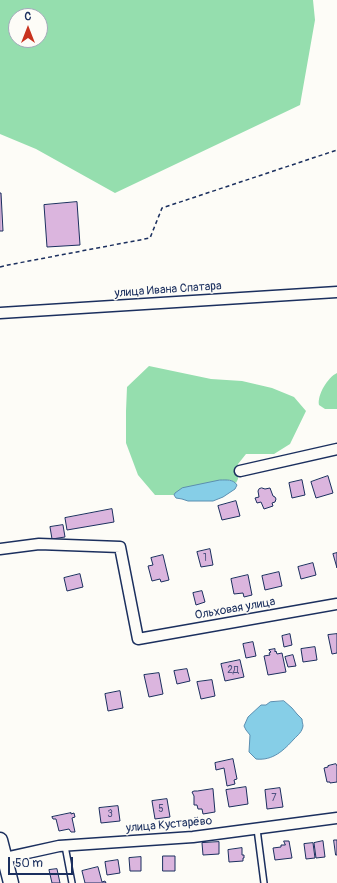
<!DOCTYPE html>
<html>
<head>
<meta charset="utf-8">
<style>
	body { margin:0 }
	#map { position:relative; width:337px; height:883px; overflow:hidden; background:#fdfcf7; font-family:Pangolin,sans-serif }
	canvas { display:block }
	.north { position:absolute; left:8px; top:8px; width:40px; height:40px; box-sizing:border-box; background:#fdfcf7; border:1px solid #a3aaba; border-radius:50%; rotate:0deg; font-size:11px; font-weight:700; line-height:16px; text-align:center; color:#1b2f5e }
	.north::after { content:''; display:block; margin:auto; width:14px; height:18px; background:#c8321e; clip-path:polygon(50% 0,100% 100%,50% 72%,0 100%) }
	.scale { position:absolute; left:8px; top:857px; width:65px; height:18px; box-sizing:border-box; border:2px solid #1b2f5e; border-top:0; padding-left:5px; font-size:12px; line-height:14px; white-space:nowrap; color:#1b2f5e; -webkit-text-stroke:3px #fdfcf7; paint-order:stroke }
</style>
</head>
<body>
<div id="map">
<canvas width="337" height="883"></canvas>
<div class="north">С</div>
<div class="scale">50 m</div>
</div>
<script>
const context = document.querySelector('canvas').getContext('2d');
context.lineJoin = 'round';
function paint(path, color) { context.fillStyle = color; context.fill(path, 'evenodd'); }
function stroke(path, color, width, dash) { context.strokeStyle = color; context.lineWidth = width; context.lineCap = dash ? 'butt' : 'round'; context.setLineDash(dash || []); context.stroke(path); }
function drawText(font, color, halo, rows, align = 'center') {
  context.font = font + ' Pangolin,sans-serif'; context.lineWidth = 3; context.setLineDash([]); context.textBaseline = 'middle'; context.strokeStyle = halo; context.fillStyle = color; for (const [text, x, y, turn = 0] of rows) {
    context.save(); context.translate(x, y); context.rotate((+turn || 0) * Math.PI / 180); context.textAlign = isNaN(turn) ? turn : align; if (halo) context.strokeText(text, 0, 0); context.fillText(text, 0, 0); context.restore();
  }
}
const green = new Path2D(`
	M0,0h313l2,20 -15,85 -185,88 -79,-44 -36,-15zM16,16h24v24h-24z
	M149,366l62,13 31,2 30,7 22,9 12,14 -16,33 -16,10h-28l-8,10v15l-2,4 -6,-3 -55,13 -1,2h-19l-17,-20 -12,-32v-32l1,-24z
	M337,373v36h-12l-6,-4c-2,-10 9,-28 18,-32z`);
const water = new Path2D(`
	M220,480c7,0 13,-1 17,5l-2,4 -12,8 -10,4h-25l-6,-2 -6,-1 -2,-3 1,-2 7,-5z
	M284,701l8,7 5,6 5,5c0,3 1,5 1,7 -1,6 -5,9 -9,13 -10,11 -21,22 -38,20l-7,-7 1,-17 -4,-5 -2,-4 4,-9 13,-12h5l4,-3z`);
const building = new Path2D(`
	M0,193h1l2,38h-3z
	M77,202l3,43 -33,2 -3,-42z
	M328,476l5,17 -17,5 -5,-16z
	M302,480l3,15 -13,3 -3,-15z
	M262,488l3,1 5,-1 3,8 2,1 1,2 -1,3 -3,1 1,3 -9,3 -3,-7 -4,1 -2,-5 4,-1 -1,-6 1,-2z
	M236,501l4,15 -18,4 -4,-14z
	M112,509l2,13 -47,8 -2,-12z
	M63,525l2,12 -13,2 -2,-12z
	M210,549l3,16 -12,2 -4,-15z
	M337,553v15l-4,-14z
	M163,555l6,25 -8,2 -1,-3 -8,2 -4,-15 5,-1 -2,-7z
	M313,563l3,12 -15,4 -3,-12z
	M279,572l3,14 -17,4 -3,-14z
	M80,574l3,13 -16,4 -3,-13z
	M248,575l4,20 -8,2 -1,-4 -9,1 -3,-15z
	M202,591l3,11 -9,3 -3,-12z
	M290,634l2,11 -8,2 -2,-11z
	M337,634v19l-5,1 -4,-19z
	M253,642l3,14 -10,2 -3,-14z
	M315,647l2,13 -14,2 -2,-13z
	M275,649v3l1,-1 1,3 5,-1 4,19 -18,3 -4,-19 6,-1 -1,-2 2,-1 -2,-2z
	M293,655l3,11 -8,1 -3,-10z
	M240,660l4,17 -19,4 -4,-17z
	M187,669l3,12 -13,3 -3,-13z
	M159,673l4,21 -14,3 -5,-22z
	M212,680l3,16 -14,3 -4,-17z
	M120,691l3,17 -15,3 -3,-17z
	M233,759l4,20 -3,1 1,4 -8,2 -3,-18 -8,2 -1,-7z
	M336,764l1,2v16l-7,1v-1h-3l-3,-14 4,-1v-1z
	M246,787l2,17 -19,3 -3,-17z
	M280,788l3,19 -16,2 -2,-19z
	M213,789l2,23 -12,2 -1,-5h-4l-1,-4h-3v-9l-2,-4 2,-1h3z
	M167,799l3,18 -15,2 -3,-18z
	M118,806l2,15 -19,2 -2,-15z
	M71,813v1l3,-1 1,4 -3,1 3,14h-4l-2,-3 -10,2 -3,-12h-3l-1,-2z
	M334,840h3v15h-1z
	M284,841h5l3,17 -17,2 -2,-12 8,-1v-2h4z
	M323,841l2,16 -9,1 -2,-15z
	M219,842v12l-16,1 -1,-12z
	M313,843l2,15 -9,1 -2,-15z
	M242,848v7h2v3h-1v3l-14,1 -1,-12z
	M163,856h12v15h-12z
	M141,857v14h-11l-1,-13z
	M118,860l2,13 -13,2 -2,-13z
	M98,867l4,15 3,-1 1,2h-21l-3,-12z
	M57,869l3,14h-8l-3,-13z`);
const path = new Path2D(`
	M0,267l8,-2 142,-27 12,-30 175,-58`);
const lane = new Path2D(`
	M257,829l7,54
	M65,846l7,37`);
const street = new Path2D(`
	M0,313l337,-21
	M240,471l97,-22
	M0,549l39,-5 81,3 18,92 199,-35
	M0,859l59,-13 134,-9 144,-19`);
const secondary = new Path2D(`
	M0,840l11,43`);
const numberNames = [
	["1",205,558],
	["2Д",233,670],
	["7",274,798],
	["5",161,809],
	["3",110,814]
];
const streetNames = [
	["улица Ивана Спатара",168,290,-4],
	["Ольховая улица",235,609,-10],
	["улица Кустарёво",169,825,-5]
];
paint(green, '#95deae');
paint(water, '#86cee7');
stroke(water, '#5b8eb0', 1);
paint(building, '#dbb5de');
stroke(building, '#1b2f5e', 1);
stroke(lane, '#1b2f5e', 8);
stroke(street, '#1b2f5e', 13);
stroke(secondary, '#1b2f5e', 17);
stroke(path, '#1b2f5e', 1.5, [4, 3]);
stroke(lane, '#fdfcf7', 5);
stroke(street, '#fdfcf7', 10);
stroke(secondary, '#fdfcf7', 14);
drawText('10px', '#4b507e', null, numberNames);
drawText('12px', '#1b2f5e', '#fdfcf7', streetNames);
</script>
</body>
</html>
